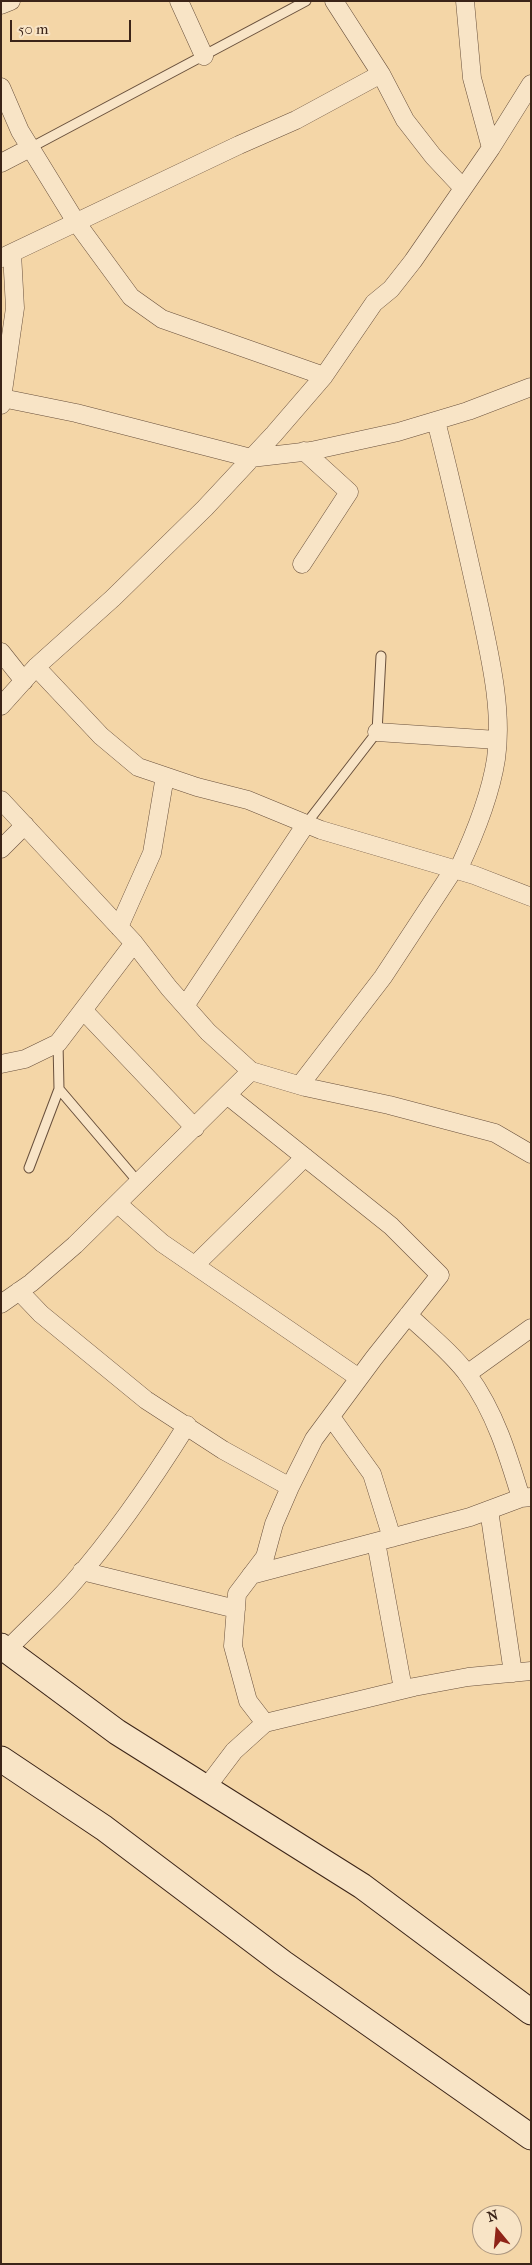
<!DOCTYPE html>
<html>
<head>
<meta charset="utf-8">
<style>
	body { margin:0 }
	#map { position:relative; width:532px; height:2265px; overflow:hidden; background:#f4d6a7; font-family:"IM FELL French Canon",serif }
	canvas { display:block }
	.frame { position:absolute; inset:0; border:2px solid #3b2418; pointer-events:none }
	.north { position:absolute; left:472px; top:2205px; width:50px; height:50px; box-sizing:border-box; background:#f8e4c6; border:1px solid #ac9780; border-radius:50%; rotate:343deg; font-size:14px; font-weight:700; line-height:20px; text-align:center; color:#3b2418 }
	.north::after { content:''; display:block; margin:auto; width:18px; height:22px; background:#8f2418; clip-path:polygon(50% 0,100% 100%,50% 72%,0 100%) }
	.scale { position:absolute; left:10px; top:20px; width:121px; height:22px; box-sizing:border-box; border:2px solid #3b2418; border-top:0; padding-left:6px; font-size:15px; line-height:18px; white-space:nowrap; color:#3b2418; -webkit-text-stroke:4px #f8e4c6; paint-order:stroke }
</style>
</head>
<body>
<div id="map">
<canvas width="532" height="2265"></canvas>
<div class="frame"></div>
<div class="north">N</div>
<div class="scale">50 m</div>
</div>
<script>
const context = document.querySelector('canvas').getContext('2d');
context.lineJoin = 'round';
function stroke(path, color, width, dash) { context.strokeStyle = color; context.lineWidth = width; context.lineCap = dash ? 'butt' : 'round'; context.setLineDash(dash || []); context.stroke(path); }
const lane = new Path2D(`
	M30,148l276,-147
	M306,824l71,-92 4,-76
	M59,1089l80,94
	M29,1168l30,-79 -1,-46`);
const street = new Path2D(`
	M179,1l25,55
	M334,1l47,73 24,46 28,36 30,32
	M465,1l7,77 19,70
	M1,5l10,-4
	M1,87l19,44 56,91 55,75 31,22 162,57
	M1,163l29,-15
	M1,258l238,-113 57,-25 85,-46
	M2,398l74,15 175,45 60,-7 87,-19 70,-21 63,-24
	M1,405l14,-97 -3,-55
	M436,421c16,62 30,125 44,188 10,48 23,101 16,150 -6,39 -22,77 -38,111
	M302,564l47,-72 -45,-41
	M1,652l23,29
	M36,667l65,69 37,31 59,20 51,13 73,30 153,45 57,22
	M1,706l35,-39 77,-69 92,-90 69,-74 50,-58 50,-73 17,-14 22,-28 78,-113 40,-64
	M377,732l120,8
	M1,800l133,143 35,45 39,44 43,39 54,16 84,18 106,28 36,21
	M1,849l24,-24
	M119,927l33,-74 13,-77
	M185,1006l121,-182
	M83,1010l112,118
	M1,1064l24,-5 33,-16 76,-100
	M300,1085l83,-108 71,-108
	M227,1095l164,131 49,49 -66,83 -60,81 -24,48 -16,37 -9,33 -28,37 -4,52 15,55 17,22
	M118,1204l44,39 197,135
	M195,1265l110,-108
	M19,1291l22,23 105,86 77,50 67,37
	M1,1304l30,-21 44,-38 176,-174
	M408,1315c20,19 44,38 60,60 27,37 40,80 53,123
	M467,1374l64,-46
	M331,1417l41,57 20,64
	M489,1510l24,163
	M376,1542l27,147
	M82,1571l154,38
	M251,1575l219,-58 51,-19 10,-1
	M7,1650c21,-22 45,-43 65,-66 43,-49 80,-103 115,-159
	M206,1788l28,-37 31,-28 149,-36 54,-10 63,-6`);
const secondary = new Path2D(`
	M1,1646l116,86 245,154 169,126
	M1,1759l103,69 179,135 248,174`);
stroke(lane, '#69503c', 11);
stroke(street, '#69503c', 19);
stroke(secondary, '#3b2418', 27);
stroke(lane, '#f8e4c6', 9);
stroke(street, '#f8e4c6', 18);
stroke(secondary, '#f8e4c6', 25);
</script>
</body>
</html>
